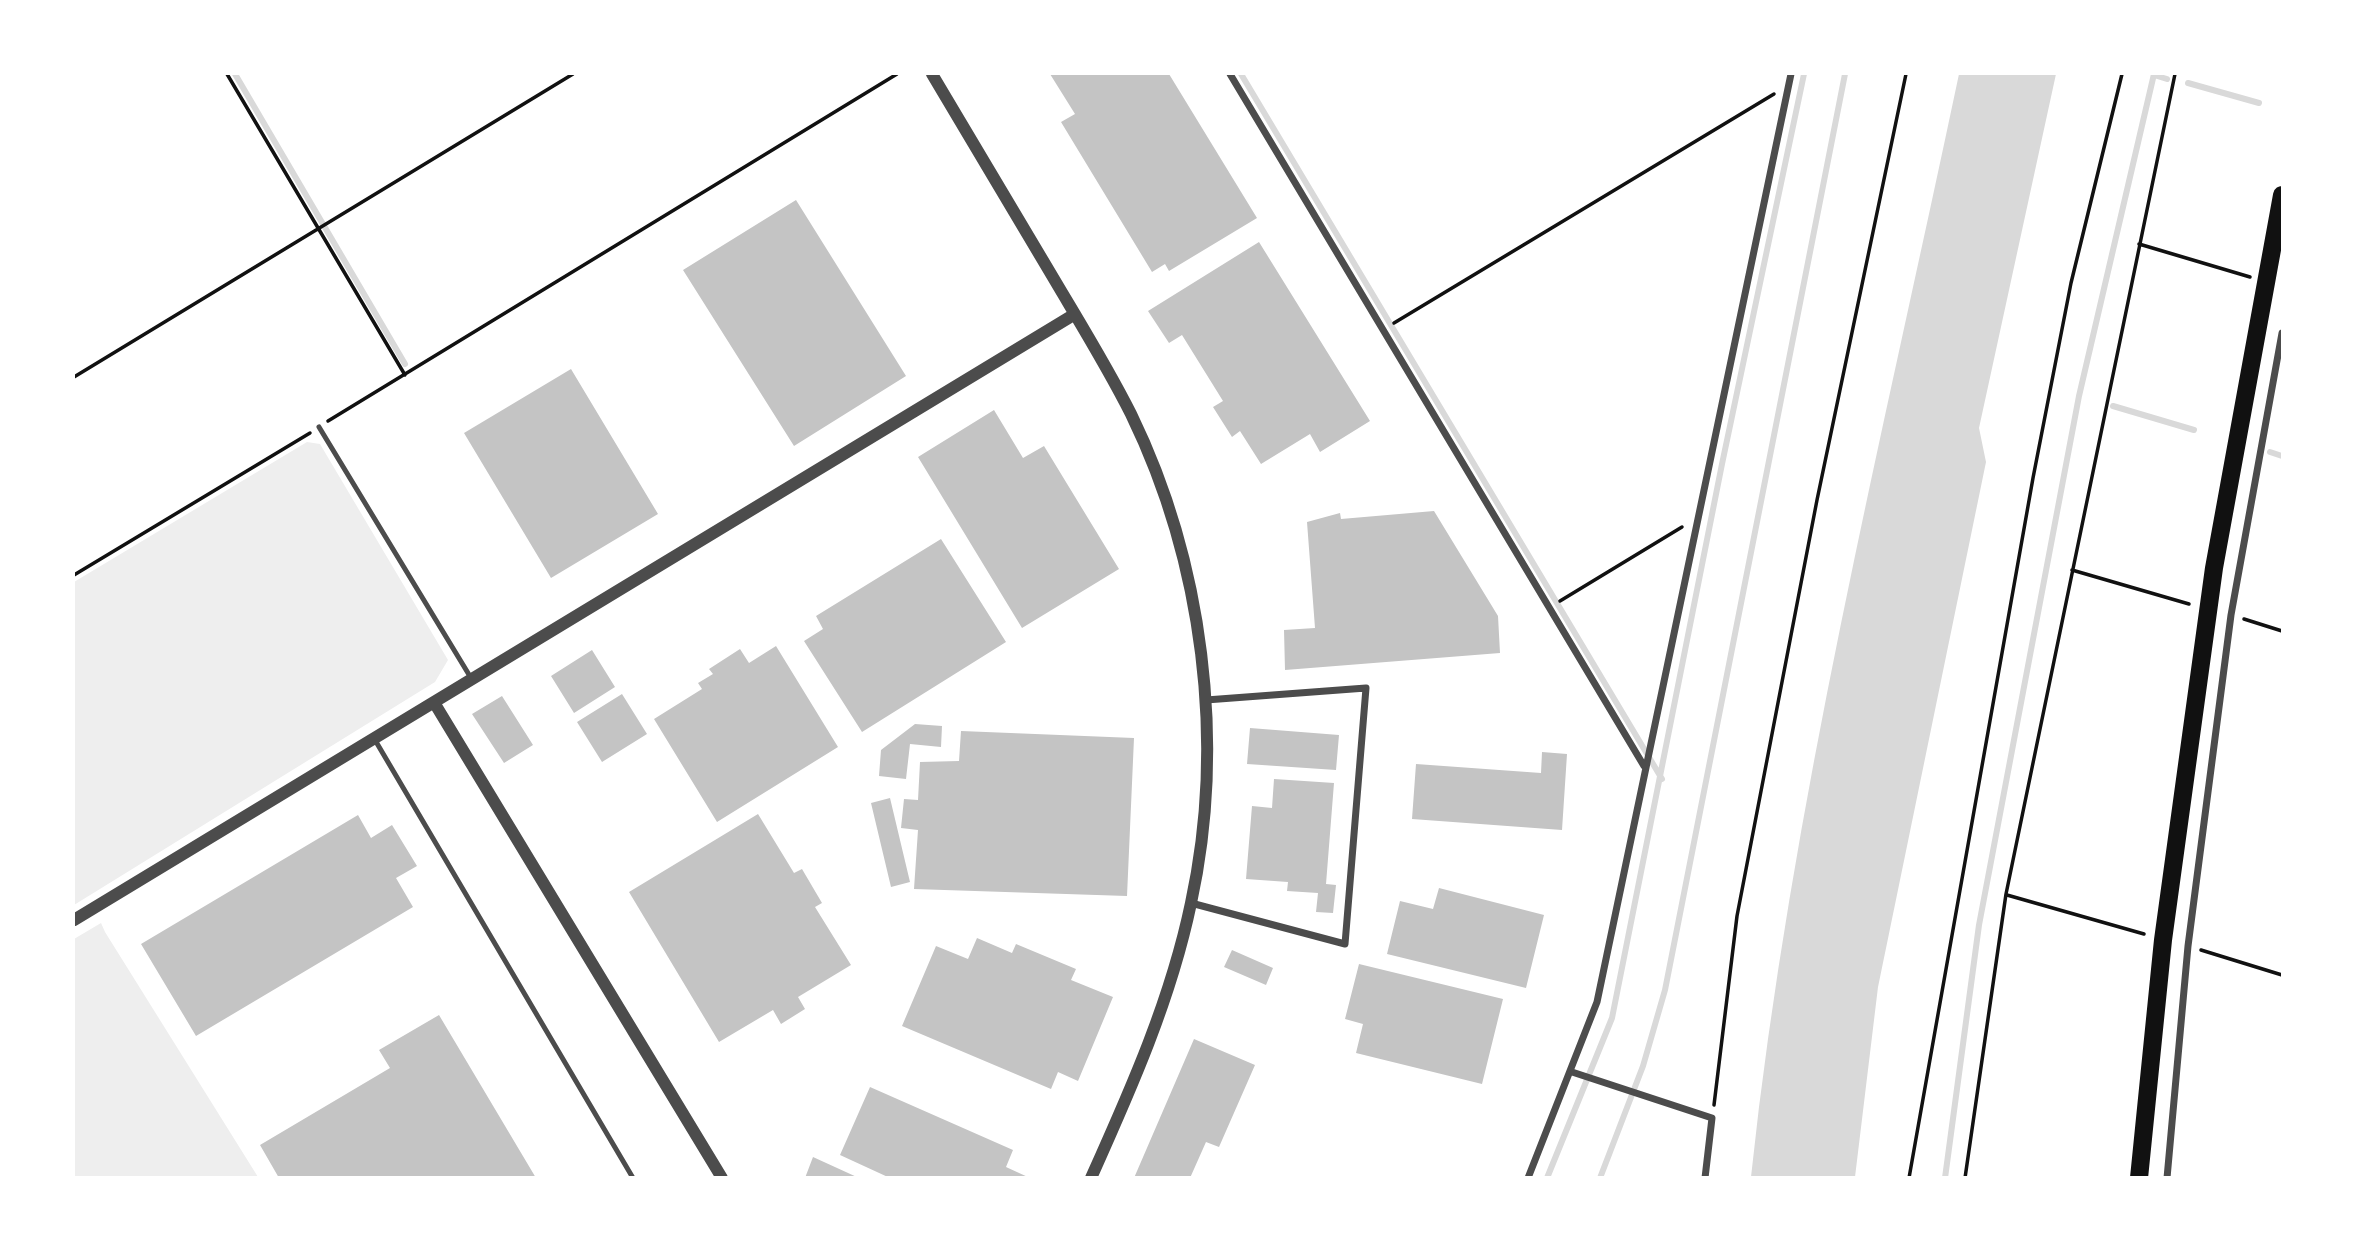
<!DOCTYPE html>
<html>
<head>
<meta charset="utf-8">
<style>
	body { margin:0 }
	#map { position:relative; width:2356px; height:1251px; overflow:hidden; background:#fff; font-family:Arial,sans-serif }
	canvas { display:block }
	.frame { position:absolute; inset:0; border:75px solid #fff; pointer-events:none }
</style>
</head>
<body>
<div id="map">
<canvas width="2356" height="1251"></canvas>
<div class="frame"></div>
</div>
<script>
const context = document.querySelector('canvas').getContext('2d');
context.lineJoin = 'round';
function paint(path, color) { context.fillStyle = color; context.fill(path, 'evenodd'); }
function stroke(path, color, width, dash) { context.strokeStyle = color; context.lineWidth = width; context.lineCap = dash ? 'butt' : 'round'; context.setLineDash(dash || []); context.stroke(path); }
const green = new Path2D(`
	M307,442l13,2 128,216 -13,22 -361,223v-323z
	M101,923l4,9 153,245h-184v-238z`);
const water = new Path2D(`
	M1959,74h97l-77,354 7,34 -108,525 -23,190h-104c40,-372 131,-737 208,-1103z`);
const stream = new Path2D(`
	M235,74l170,290
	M1241,74l421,705
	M2154,75l13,4
	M2188,83l71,20
	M2113,406l81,24
	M2270,452l12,4
	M1547,1178l65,-160 110,-554 82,-390
	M1600,1178l43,-112 22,-76 180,-916
	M1945,1178l34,-253 100,-529 75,-322`);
const building = new Path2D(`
	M1050,74h119l88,144 -88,53 -4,-7 -13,8 -91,-150 14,-8z
	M796,200l110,176 -112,70 -111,-176z
	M1259,242l111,179 -50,31 -10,-18 -49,30 -21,-33 -8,6 -19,-30 10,-6 -41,-66 -13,8 -21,-32z
	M571,369l87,145 -107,64 -87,-145z
	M994,410l29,48 21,-12 75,123 -97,59 -104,-171z
	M1434,511l64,105 2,37 -215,17 -1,-40 31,-2 -8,-106 33,-9 1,6z
	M941,539l65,103 -144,90 -58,-91 19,-12 -7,-13z
	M776,646l62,101 -121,75 -63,-103 48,-30 -4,-6 15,-9 -4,-5 31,-20 9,14z
	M592,650l23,37 -41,26 -23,-37z
	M622,694l25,40 -45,28 -25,-40z
	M502,696l31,49 -29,18 -32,-49z
	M915,724l27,2 -1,21 -31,-3 -4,35 -27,-3 2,-26z
	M1250,728l89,7 -3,35 -89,-6z
	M961,731l173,7 -7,158 -213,-7 4,-59 -17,-2 3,-29 14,1 2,-38 39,-1z
	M1542,752l25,2 -5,76 -150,-11 4,-55 125,9z
	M1274,779l60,4 -8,101 10,1 -3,28 -17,-1 2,-19 -31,-2 1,-9 -42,-3 6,-73 20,2z
	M890,798l20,84 -19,5 -20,-84z
	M758,814l36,59 8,-4 20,34 -7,4 36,58 -53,32 7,12 -24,15 -8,-14 -54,32 -90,-150z
	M358,815l13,23 21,-13 25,41 -21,12 17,29 -217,129 -55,-92z
	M1439,888l105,27 -18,73 -139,-34 13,-53 33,8z
	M977,938l35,15 4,-9 60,25 -5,11 42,17 -35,84 -20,-9 -7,17 -149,-63 34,-80 32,13z
	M1232,950l41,18 -7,17 -42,-18z
	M1359,964l144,35 -21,85 -126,-31 7,-29 -18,-5z
	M439,1015l97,163h-257l-19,-33 130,-77 -11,-18z
	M1194,1039l61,26 -36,82 -13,-5 -16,36h-56z
	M870,1087l143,63 -7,17 24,11h-140l-50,-23z
	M813,1157l46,21h-54z`);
const path = new Path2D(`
	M227,74l178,301
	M2139,244l111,33
	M1394,323l380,-229
	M74,377l499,-303
	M328,421l569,-347
	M2072,570l117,34
	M74,575l236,-142
	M1560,601l122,-74
	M2244,619l38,12
	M2007,895l137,39
	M2201,950l81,25
	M1714,1105l23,-189 80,-416 89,-426
	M1909,1178l124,-700 38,-195 51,-209
	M1965,1178l41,-284 169,-820`);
const service = new Path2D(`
	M319,427l152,251
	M375,740l258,438`);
const minor = new Path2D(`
	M1230,74l414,692
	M1191,903l154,41 21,-256 -160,12
	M1572,1072l140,46 -7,60
	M1528,1178l69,-176 194,-928
	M2167,1178l21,-232 43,-331 51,-282`);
const tertiary = new Path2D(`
	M932,74c41,68 81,137 122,205 26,44 54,89 77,135 72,148 95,328 60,489 -20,96 -60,186 -100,275
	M435,704l287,474
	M74,920l1001,-606`);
const trunk = new Path2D(`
	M2139,1178l24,-238 51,-372 68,-373`);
paint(green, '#eee');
paint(water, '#d9d9d9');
stroke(stream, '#d9d9d9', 6);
paint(building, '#c4c4c4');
stroke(path, '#111', 3.5);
stroke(service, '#4c4c4c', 5);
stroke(minor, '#4c4c4c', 7);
stroke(tertiary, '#4c4c4c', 12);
stroke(trunk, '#111', 18);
</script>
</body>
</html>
